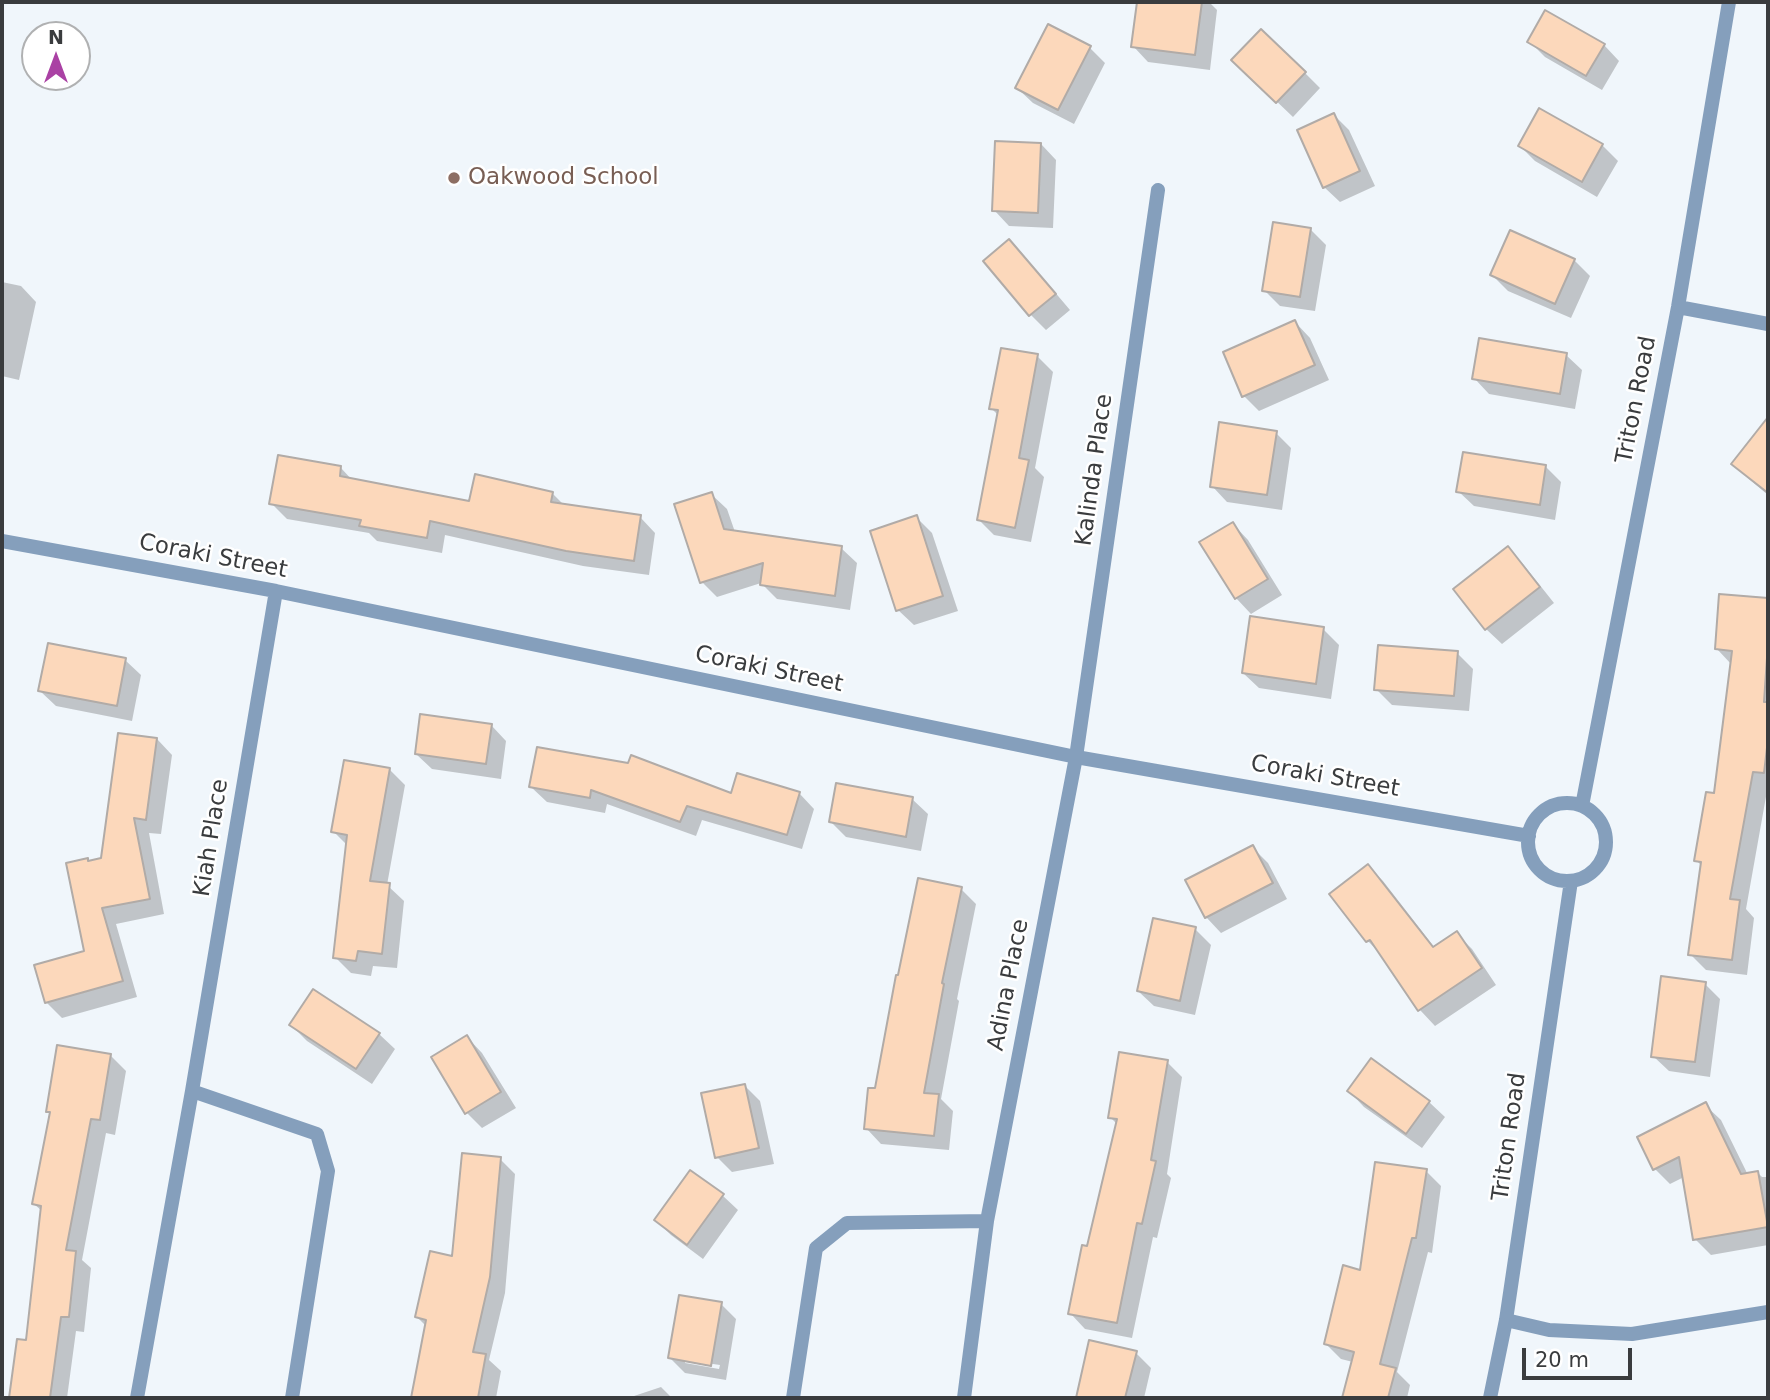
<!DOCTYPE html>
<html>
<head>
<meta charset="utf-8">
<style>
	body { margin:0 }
	#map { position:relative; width:1770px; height:1400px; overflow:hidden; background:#f0f6fb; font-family:"DejaVu Sans",sans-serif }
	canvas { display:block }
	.frame { position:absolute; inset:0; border:4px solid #3a3c3e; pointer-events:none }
	.north { position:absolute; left:21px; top:21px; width:70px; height:70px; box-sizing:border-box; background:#fff; border:2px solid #b0b1b2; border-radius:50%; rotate:0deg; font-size:19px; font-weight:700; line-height:28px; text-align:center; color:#3a3c3e }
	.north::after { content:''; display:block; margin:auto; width:24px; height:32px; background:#aa41a4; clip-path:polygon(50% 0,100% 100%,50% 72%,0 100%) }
	.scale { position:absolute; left:1522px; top:1348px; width:110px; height:32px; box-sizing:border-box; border:4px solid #3a3c3e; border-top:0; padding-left:9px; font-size:21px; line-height:24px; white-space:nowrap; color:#3a3c3e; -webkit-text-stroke:5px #fff; paint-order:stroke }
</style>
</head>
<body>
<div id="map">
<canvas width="1770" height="1400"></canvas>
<div class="frame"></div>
<div class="north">N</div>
<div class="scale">20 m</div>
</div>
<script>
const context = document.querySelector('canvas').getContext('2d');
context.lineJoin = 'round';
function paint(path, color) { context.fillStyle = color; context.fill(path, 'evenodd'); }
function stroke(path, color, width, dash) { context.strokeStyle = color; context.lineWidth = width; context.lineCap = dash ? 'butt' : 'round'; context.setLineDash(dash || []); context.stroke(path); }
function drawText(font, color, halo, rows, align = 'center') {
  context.font = font + ' "DejaVu Sans",sans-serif'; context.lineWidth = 5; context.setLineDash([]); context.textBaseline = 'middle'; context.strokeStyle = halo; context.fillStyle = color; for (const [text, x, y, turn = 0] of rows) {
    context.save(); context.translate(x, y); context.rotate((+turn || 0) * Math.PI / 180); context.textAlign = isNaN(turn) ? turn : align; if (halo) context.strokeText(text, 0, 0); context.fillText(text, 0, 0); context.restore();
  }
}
const shadow = new Path2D(`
	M1138,2h71l8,8 -7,60 -62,-8 -15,-16z
	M1529,41l75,4 15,16 -17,29 -57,-33z
	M1090,48l15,15 -31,61 -41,-21 -16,-15z
	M1305,73l15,15 -27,29 -44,-42z
	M1334,115l15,15 26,56 -35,16 -16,-15z
	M1041,144l15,16 -3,68 -44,-2 -15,-16z
	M1602,145l16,16 -21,36 -62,-36 -15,-15z
	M1310,229l16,16 -11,66 -35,-5 -16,-16z
	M1009,242l16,15 45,53 -24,20 -15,-15z
	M1574,260l16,16 -19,42 -63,-27 -16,-16z
	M2,282l19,4 15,16 -17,78 -17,-4z
	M1295,322l15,16 19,42 -70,31 -15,-15z
	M1566,355l16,15 -7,39 -86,-15 -15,-16z
	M1037,356l16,16 -18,96 9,9 -13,65 -37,-7 -15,-15 20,-104 -8,-8z
	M1768,420v75l-19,-16 -16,-15z
	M1276,433l15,15 -9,62 -55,-8 -15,-16z
	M1546,467l15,15 -6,38 -81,-14 -16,-15z
	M341,468l12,13 117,22 82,-10 13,13 75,11 15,16 -6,42 -66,-9 -138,-31 -3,18 -65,-12 -8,-8 -82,-14 -16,-16z
	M711,494l16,15 8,23 106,16 16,15 -7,47 -73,-11 -16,-16 -44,14 -15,-15z
	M916,517l16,16 26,78 -44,14 -16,-15z
	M1233,524l15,16 34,55 -31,19 -15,-16z
	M1508,548l15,16 31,39 -52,41 -16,-15z
	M1721,596l47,4v191h-1l-21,118 8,9 -7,57 -41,-5 -16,-16 12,-88 -6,-6 19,-65 17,-130 -15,-16z
	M1323,629l16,16 -8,54 -72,-11 -16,-15z
	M1457,653l16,16 -4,42 -77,-6 -16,-16z
	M125,660l16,15 -9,46 -76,-15 -16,-15z
	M491,725l15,16 -5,38 -69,-10 -16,-15z
	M157,739l15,16 -11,79 -12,-1 15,81 -48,10 21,73 -75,21 -16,-16 40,-50 1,-92 3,2 13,-2z
	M390,770l15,15 -18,100 17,16 -7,67 -24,-2 -2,10 -20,-3 -16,-16 12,-112 -14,-14z
	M531,787l201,8 67,-2 15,16 -12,40 -100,-29 -6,16 -89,-32 -2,9 -58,-11z
	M912,799l16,15 -7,37 -75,-14 -15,-15z
	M1253,848l15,15 19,36 -66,34 -15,-16z
	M1368,866l15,15 52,67 21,-15 16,16 24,36 -61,41 -15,-16 -38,-54 -14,-15z
	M961,889l15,15 -19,95 2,2 -18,98 12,12 -4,39 -68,-6 -15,-16z
	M1195,929l16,16 -16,70 -41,-9 -16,-15z
	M1705,984l15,15 -10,78 -41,-6 -16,-15z
	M291,1025l88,9 16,15 -23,35 -65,-43z
	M467,1037l15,16 34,55 -34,20 -16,-16z
	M110,1055l16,16 -11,64 -9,-2 -24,127 9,8 -7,64 -8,-1 -9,67h-56l8,-57 8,1 15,-131 -8,-7 17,-90 -3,-3z
	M1167,1062l15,15 -15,97 4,4 -14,60 -4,-1 -21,101 -47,-9 -15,-16 18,-65 29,-124 -7,-7z
	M744,1085l16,16 14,63 -42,8 -15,-15z
	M1349,1091l80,11 16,15 -23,31 -58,-41z
	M1705,1105l16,15 27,55 10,-2 4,4h6v68l-57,10 -16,-16 -11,-62 -14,7 -15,-15z
	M500,1159l15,15 -10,119 -16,67 12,11 -5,27h-84l14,-72 -9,-9 37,-59z
	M1426,1171l15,15 -9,67 -4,-1 -31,120 13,13 -3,13h-63l9,-36 -12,-3 -15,-15 36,-72z
	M722,1195l16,15 -35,49 -32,-24 -15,-15z
	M721,1304l15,15 -10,61 -41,-7 -15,-15zM685,1360l35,5 -1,4 -34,-6z
	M1091,1342l45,11 15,15 -7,30h-67z
	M661,1387l11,11h-44z`);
const building = new Path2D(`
	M1137,2h65l-7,53 -64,-8z
	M1545,10l60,34 -19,32 -59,-34z
	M1048,24l43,22 -33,64 -43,-22z
	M1261,29l45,43 -30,31 -45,-43z
	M1539,108l64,36 -21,38 -64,-36z
	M1334,113l26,58 -37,17 -26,-58z
	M995,141l46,2 -3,70 -46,-2z
	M1273,222l38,6 -11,69 -38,-6z
	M1510,230l65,29 -20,45 -65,-29z
	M1009,239l47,55 -27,22 -46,-55z
	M1295,320l20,45 -73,32 -19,-45z
	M1479,338l88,15 -7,41 -88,-15z
	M1001,348l37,6 -19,104 10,2 -14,68 -38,-8 21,-110 -9,-1z
	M1768,417v76l-37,-29z
	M1219,422l58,9 -10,64 -57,-8z
	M1463,452l83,13 -6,40 -84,-13z
	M278,455l63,11 -1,10 129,25 6,-27 78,18 -2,10 90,13 -7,46 -68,-10 -136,-30 -3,17 -68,-12 2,-6 -92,-16z
	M712,492l12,37 118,17 -7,50 -75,-11 3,-22 -63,20 -26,-79z
	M917,515l26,81 -47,15 -26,-80z
	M1233,522l35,57 -33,20 -36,-57z
	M1508,546l32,41 -55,43 -32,-41z
	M1719,594l49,4v45l-4,59h4v37l-4,34 -11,-1 -23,127 10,1 -8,60 -44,-5 13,-93 -7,-1 12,-69 8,1 18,-142 -17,-2z
	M1250,616l74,11 -8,57 -74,-11z
	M48,643l78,15 -9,48 -79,-15z
	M1378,645l80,6 -4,45 -80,-6z
	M420,714l72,10 -6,40 -71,-10z
	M118,733l39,5 -11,82 -12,-2 16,81 -48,9 21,73 -78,22 -11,-38 50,-14 -18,-88 22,-5v3l13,-3z
	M537,747l91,16 3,-8 100,38 6,-20 63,19 -13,43 -100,-29 -7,16 -89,-32 -1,8 -61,-11z
	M344,760l46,8 -20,113 20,2 -8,71 -24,-3 -2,10 -23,-3 14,-123 -16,-3z
	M836,783l77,14 -7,40 -77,-15z
	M1253,845l20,38 -68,35 -20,-38z
	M1368,864l65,83 24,-16 25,37 -64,43 -48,-71 -4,2 -37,-48z
	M918,878l44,9 -20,96 2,1 -20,109 15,1 -5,42 -70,-7 4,-41h7l21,-113h2z
	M1153,918l43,9 -16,74 -43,-10z
	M1661,976l45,6 -11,80 -44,-5z
	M313,989l67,44 -24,36 -67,-44z
	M467,1035l34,57 -36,22 -34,-57z
	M57,1045l54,9 -11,66 -9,-1 -25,131 10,1 -7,66h-8l-11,81h-41l8,-59 9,1 15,-134 -9,-2 18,-92h-4z
	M1119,1052l49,8 -17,100 5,1 -14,63 -5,-1 -20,100 -49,-9 14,-69 5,1 30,-127 -9,-1z
	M1371,1058l59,43 -24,33 -59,-43z
	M745,1084l14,64 -44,10 -14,-65z
	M1706,1102l35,72 17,-3 10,56 -75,13 -14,-83 -26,13 -16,-33z
	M462,1153l39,4 -11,120 -17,75 13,2 -8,44h-67l15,-78 -11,-3 15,-66 22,5z
	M1375,1162l52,7 -11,69h-4l-32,126 16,4 -8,30h-46l12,-46 -30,-8 19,-79 17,5z
	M690,1170l34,24 -37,51 -33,-25z
	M679,1295l43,7 -11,64 -43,-8z
	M1089,1340l48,11 -12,47h-49z`);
const minor = new Path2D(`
	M1678,307l90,17
	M2,541l274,50 800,166 453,79
	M1528 842a39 39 0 1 1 78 0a39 39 0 1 1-78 0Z
	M1582,806l96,-499 51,-305
	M192,1091l125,43 11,37 -36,227
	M1506,1320l43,10 83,4 136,-22
	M137,1398l55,-307 84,-500
	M793,1398l23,-150 31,-25 140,-2
	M964,1398l23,-177 89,-464 82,-567
	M1490,1398l16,-78 65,-439`);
const markers = [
	[454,178,7,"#8d6e63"]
];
const educationNames = [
	["Oakwood School",468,178]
];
const streetNames = [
	["Triton Road",1637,400,-79],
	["Kalinda Place",1095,470,-82],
	["Coraki Street",213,557,11],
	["Coraki Street",769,670,12],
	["Coraki Street",1325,777,10],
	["Kiah Place",212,838,-81],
	["Adina Place",1009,985,-79],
	["Triton Road",1510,1137,-82]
];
paint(shadow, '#0003');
paint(building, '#fcd8bb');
stroke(building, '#b1aba7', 2);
stroke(minor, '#859fbc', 14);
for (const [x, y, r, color] of markers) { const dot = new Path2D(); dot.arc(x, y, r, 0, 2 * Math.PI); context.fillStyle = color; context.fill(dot); stroke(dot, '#fff', 2.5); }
drawText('23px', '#785e54', '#fff', educationNames, 'left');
drawText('23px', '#3a3c3e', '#fff', streetNames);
</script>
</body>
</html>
